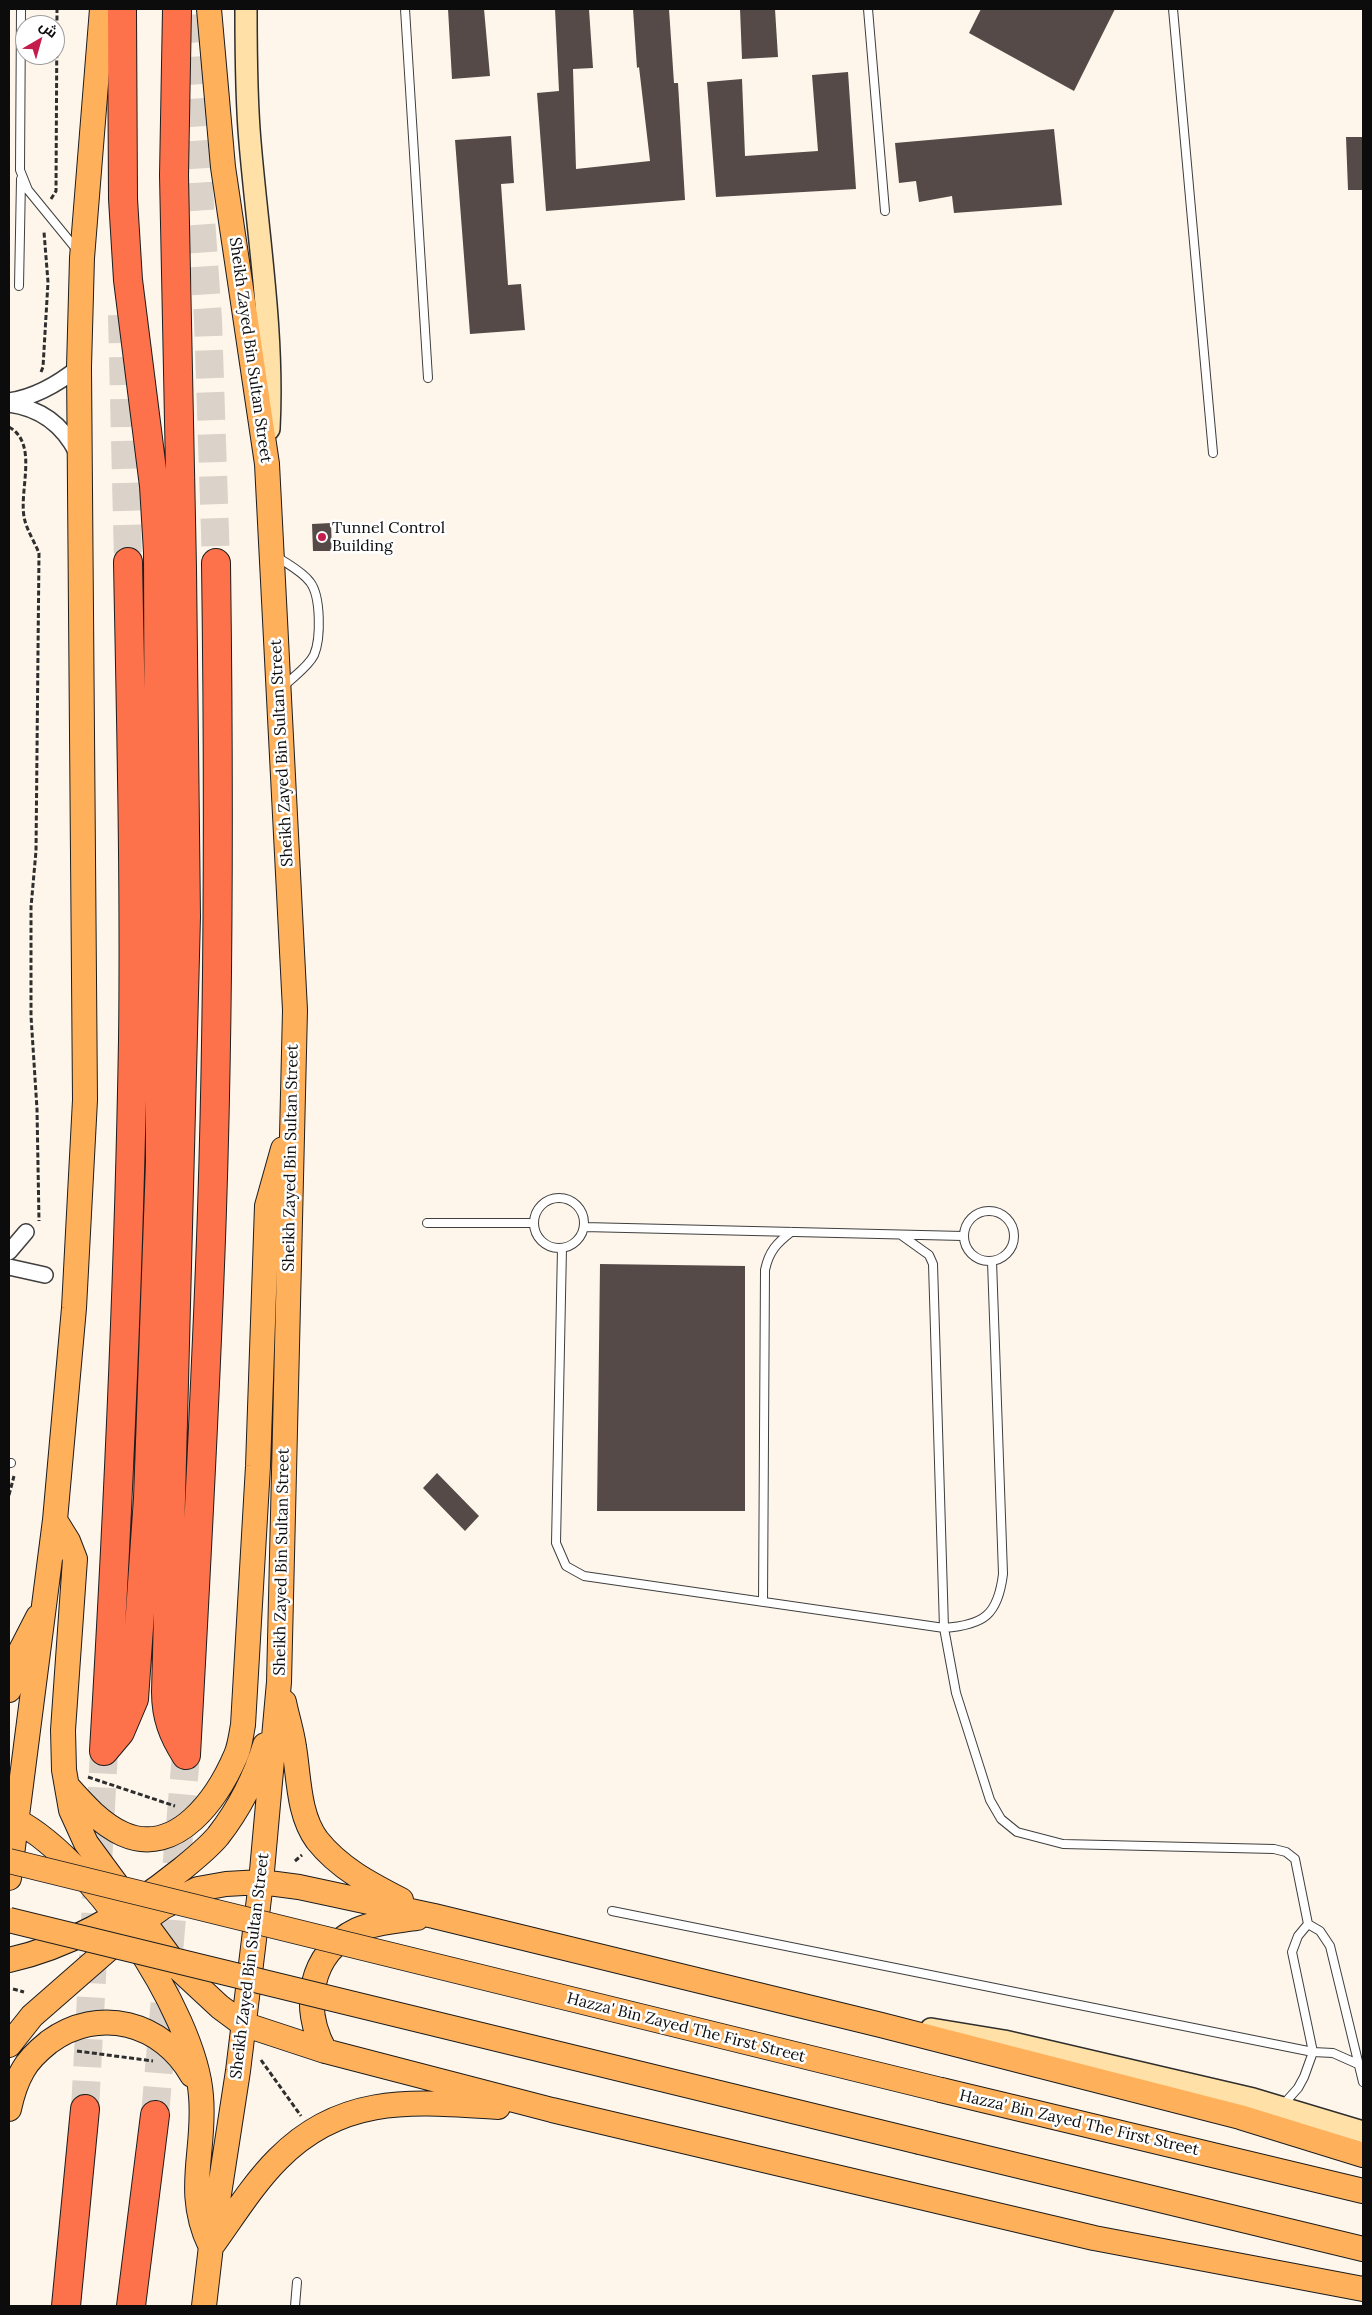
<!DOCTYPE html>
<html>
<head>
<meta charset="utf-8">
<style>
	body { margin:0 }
	#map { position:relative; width:1372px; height:2315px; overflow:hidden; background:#fff6eb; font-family:Lora,Cairo,serif }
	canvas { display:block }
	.frame { position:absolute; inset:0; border:10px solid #0c0c0c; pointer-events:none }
	.north { position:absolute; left:15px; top:15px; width:50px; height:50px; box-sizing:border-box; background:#fff; border:1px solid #9e9e9e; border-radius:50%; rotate:38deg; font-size:14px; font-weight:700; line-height:20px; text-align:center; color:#0c0c0c }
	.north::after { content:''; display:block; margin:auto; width:18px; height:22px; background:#c41c4c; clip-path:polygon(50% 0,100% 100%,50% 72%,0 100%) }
</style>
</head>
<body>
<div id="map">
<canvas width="1372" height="2315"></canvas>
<div class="frame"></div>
<div class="north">ش</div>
</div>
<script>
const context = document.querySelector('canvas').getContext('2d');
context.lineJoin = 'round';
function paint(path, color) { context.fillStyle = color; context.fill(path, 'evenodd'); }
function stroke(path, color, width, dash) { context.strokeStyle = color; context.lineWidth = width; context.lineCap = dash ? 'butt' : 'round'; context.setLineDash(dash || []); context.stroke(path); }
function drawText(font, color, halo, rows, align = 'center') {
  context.font = font + ' Lora,serif'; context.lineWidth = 5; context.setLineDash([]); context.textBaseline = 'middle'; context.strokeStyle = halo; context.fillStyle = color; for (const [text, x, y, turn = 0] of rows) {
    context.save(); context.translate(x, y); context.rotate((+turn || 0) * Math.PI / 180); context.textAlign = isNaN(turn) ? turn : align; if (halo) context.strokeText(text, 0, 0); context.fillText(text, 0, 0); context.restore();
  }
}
const building = new Path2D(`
	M448,9h36l6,67 -38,3z
	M555,9h34l4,59 -20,1 3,100 74,-8 -11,-94 -2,1 -4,-59h36l5,74h4l7,117 -139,11 -9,-118 22,-2z
	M740,9h35l3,48 -36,2z
	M981,9h134l-41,82 -105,-58z
	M848,72l8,117 -140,8 -9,-115 35,-3 3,77 73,-5 -6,-76z
	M1054,129l8,76 -108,8 -2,-17 -33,6 -3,-21 -17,2 -4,-40z
	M511,136l3,47 -13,1 7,101 13,-1 4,46 -55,4 -15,-194z
	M1346,137h17v53h-15z
	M331,523l1,28h-19l-1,-27z
	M600,1264l145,2v245h-148z
	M437,1473l42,43 -14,15 -42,-43z`);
const highwayTunnel = new Path2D(`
	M187,15l21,305 8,243
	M122,315l6,247
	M85,2109l19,-358
	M155,2115l31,-360`);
const path = new Path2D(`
	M51,199l5,-8 1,-182
	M41,372l2,-5 5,-85 -4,-50
	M9,427c31,17 8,67 16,94 3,11 10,22 14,32l-3,298 -5,56v109l6,93 2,112
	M9,1495l5,-19
	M88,1777l87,29
	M295,1861l7,-6
	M13,1989l11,3
	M77,2051l76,10
	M261,2060l40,56`);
const lane = new Path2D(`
	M21,9l-1,161 8,20 49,60
	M405,9l23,369
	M868,9l17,202
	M1173,9l40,444
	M19,286l2,-107
	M276,556c11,8 26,15 34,26 11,14 11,57 4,73 -6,12 -20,21 -30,31
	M534 1223a25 25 0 1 1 50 0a25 25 0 1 1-50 0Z
	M964 1236a25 25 0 1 1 50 0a25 25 0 1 1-50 0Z
	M427,1223h106
	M584,1227l379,9
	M901,1235l28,20 4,9 11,364 12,65 34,107 11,19 16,13 46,12 211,5 12,3 9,7 13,65 12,7 10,15 33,136
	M562,1248l-6,295 10,23 18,10 360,52c40,-3 54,-13 59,-54l-11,-313
	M9,1463h2
	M763,1602l2,-332c4,-19 12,-27 26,-38
	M612,1911l701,141 20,1 27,12
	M1282,2106l16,-18 6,-11 9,-25 -21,-100 6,-16 10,-12
	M295,2306l2,-24`);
const street = new Path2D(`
	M9,401c27,-4 49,-17 70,-34
	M9,404c31,4 54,21 68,49
	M9,1252l17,-20
	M9,1267l36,8`);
const secondary = new Path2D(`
	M246,9c0,44 0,88 4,133 8,95 24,191 19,287
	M931,2029l73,12 249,58 110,33`);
const primary = new Path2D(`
	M55,1520l13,21 7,18 -12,171 1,40 7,40 15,33 92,125 42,39 23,17 82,27 227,59 542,128 269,51
	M9,1690l11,-38 18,-35
	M284,1702c3,15 8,30 10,45 5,30 4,67 23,93 22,28 53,44 84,60
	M68,1787c16,18 33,37 55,47 54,24 95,-37 113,-79 4,-9 5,-20 7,-30l15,-259 9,-260 16,-57
	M9,1817c78,35 186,194 192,279 5,54 -17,95 9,149
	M9,1878l46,-358 19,-212 11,-208 -6,-733 3,-109 20,-249
	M9,1960c64,-14 122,-50 173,-91 12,-10 26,-21 36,-33 21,-27 37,-58 47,-91
	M9,2045l23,-29 96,-84 35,-25 35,-18 28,-5 35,-2 38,5 135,29 447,109 359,92 123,38
	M325,2051c-24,-43 -16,-98 32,-121 19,-8 40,-9 60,-12
	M941,2090l422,101
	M9,2109c3,-14 7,-27 14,-39 6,-11 16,-20 26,-28 50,-37 114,-19 143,33
	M920,2142l443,107
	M214,2243c20,-28 40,-60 64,-84 65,-66 137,-57 220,-52
	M204,2306l7,-60 27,-175 23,-189 18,-200 16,-672 -28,-546 -44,-297 -14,-158`);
const highway = new Path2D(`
	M177,9l-3,166 8,393 4,349 -20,775c0,25 7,43 20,63
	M104,1751l16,-19 14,-33 14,-201 12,-336 -2,-610 -4,-66 -26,-206 -5,-81 -1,-190
	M104,1751c14,-237 25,-474 29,-711 2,-159 -2,-319 -5,-478
	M186,1755c10,-182 20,-363 26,-545 7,-216 7,-432 4,-647
	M66,2306l19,-197
	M131,2306l24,-191`);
const primaryBridge = new Path2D(`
	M9,1861l932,229
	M9,1920l911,222`);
const markers = [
	[322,537,5,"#c41c4c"]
];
const streetNames = [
	["Sheikh Zayed Bin Sultan Street",250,350,82],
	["Sheikh Zayed Bin Sultan Street",282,753,-93],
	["Sheikh Zayed Bin Sultan Street",291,1158,-89],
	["Sheikh Zayed Bin Sultan Street",282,1562,-89],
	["Sheikh Zayed Bin Sultan Street",250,1966,-83],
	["Hazza' Bin Zayed The First Street",686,2028,14],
	["Hazza' Bin Zayed The First Street",1079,2123,13]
];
const poiNames = [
	["Tunnel Control",332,528],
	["Building",332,546]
];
paint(building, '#554a48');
stroke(highwayTunnel, '#dbd3ca', 28, [28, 14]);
stroke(lane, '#3f3f3f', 10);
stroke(street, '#3f3f3f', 18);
stroke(secondary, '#2e2e2e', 24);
stroke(primary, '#1d1d1d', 26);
stroke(highway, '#1d1d1d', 30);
stroke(path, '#2e2e2e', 3, [5, 2.5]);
stroke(lane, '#fff', 8);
stroke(street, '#fff', 15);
stroke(secondary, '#ffe0a6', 21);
stroke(primary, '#ffb05b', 24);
stroke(highway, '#fd724b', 28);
stroke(primaryBridge, '#1d1d1d', 26, []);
stroke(primaryBridge, '#ffb05b', 24);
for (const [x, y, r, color] of markers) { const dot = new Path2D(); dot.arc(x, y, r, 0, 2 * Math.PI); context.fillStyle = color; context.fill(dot); stroke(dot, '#fff', 2); }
drawText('16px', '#0c0c0c', '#fff', streetNames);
drawText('16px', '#0c0c0c', '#fff', poiNames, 'left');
</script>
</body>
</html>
